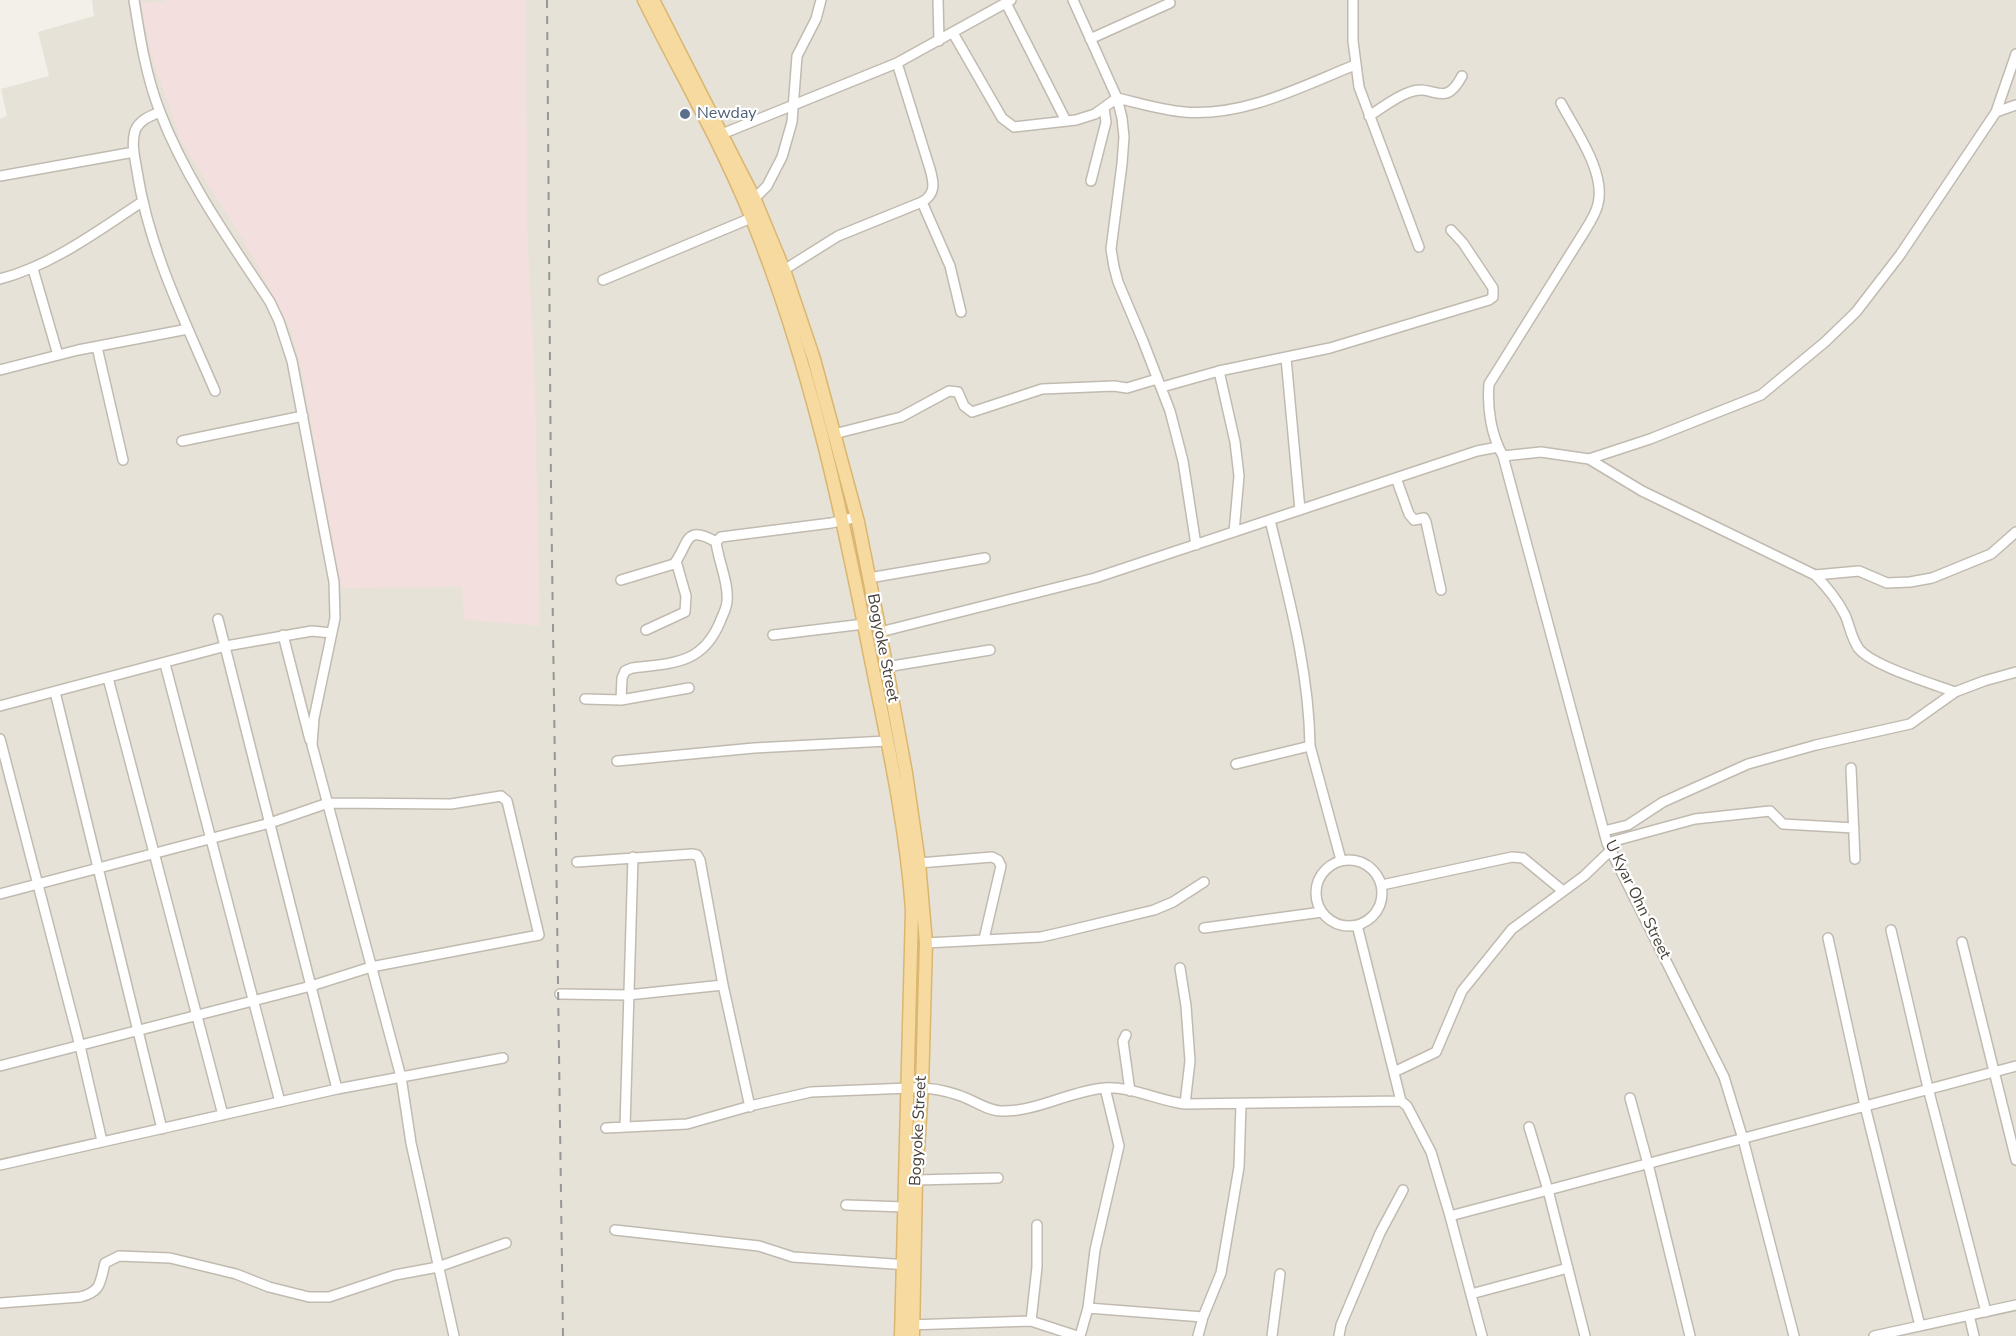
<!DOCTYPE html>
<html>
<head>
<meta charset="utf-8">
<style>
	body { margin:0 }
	canvas { display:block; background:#f3f0e9 }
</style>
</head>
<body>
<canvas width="2016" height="1336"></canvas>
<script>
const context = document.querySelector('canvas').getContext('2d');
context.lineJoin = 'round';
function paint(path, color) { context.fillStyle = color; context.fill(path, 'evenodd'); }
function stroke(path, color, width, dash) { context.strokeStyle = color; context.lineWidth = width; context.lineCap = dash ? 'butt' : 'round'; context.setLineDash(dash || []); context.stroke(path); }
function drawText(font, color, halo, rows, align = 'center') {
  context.font = font + ' "Nunito Sans",sans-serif'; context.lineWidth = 4.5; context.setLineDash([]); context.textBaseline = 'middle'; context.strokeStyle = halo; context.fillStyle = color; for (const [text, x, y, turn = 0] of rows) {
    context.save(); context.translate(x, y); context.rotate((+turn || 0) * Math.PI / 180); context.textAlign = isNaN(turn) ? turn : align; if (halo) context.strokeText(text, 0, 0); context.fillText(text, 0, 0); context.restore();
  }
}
const residential = new Path2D(`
	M92,0h1924v1336h-2016v-1217l7,-3 -6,-27 48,-13 -11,-44 56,-16z`);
const medical = new Path2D(`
	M164,0h362l1,229 7,132 6,265 -76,-7 -2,-32 -121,1 -39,-216 -12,-45 -45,-84 -64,-102 -30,-86 -10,-52 23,-1z`);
const minor = new Path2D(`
	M134,0c6,38 12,76 26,112 26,68 70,129 110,190l9,19 13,40 42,221 1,36 -21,100 -2,27 89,332 10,66 43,193
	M938,0l1,41
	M1073,0l44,98 5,20 2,19 -2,27 -11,85 3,18 4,15 25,59 27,70 13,50 13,84
	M1353,0v41l6,46 60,160
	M1006,3l60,118
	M953,33l49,85 12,9 62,-7 19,-6 22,-16
	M1090,39l80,-36
	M1117,98c22,5 45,12 67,14 60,5 116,-25 171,-47
	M1561,103c14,27 45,69 37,101 -2,9 -7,17 -12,25l-97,155c-2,24 2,51 14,72l104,387 117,234 19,62 51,197
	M160,112c-10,4 -21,8 -25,19 -4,13 0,27 2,40 12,78 47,148 78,220
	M1996,112l20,-7
	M1369,116c13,-8 26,-19 41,-24 24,-9 34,18 52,-16
	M717,136l180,-73 114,-63
	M0,176l134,-24
	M1091,181l15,-59 -2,-14
	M751,202l16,-16 15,-29 10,-35 5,-66 19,-37 5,-19
	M922,202l28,64 11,46
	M33,269l25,86
	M779,273l59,-37 84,-34c14,-8 12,-19 8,-33l-33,-106
	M0,279c53,-14 97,-48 142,-77
	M603,280l153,-64
	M97,347l26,113
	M1286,358l14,152
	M0,370l78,-20 110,-21
	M1219,371l16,71 4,34 -5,56
	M1162,387l57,-16 111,-23 159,-48 4,-3v-9l-30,-45 -12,-13
	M834,434l67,-17 48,-26 9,1 6,14 8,6 70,-23 72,-3 13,2 30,-9
	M182,441l121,-25
	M1503,456l38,-4 48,7 61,-20 111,-44 64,-53 31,-30 44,-57 96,-143 20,-58
	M1589,459l53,32 173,84c12,12 22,24 30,40 5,11 6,23 14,34 14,17 74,35 96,43
	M1396,478l13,36 5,6 10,-2 2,4 15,68
	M1270,520c18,75 39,149 40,226
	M1815,575l44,-4 28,12 23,-1 22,-4 59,-24 25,-22
	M869,578l116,-20
	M621,580l53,-16c15,-19 10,-41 42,-22
	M218,619l119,470
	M646,630l39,-18 1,-16 -10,-35
	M880,632l215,-54 382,-127 21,-4
	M283,635l27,105
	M773,635l91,-11
	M165,664l115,438
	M886,667l104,-17
	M108,678l115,437
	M55,692l107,437
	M585,699l36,1 68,-12
	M621,700l1,-22 3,-7 7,-3c40,-5 70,-3 88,-46 2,-6 7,-14 7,-21 2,-18 -9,-41 -11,-59l5,-5 110,-14 26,-6
	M0,706l226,-60 86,-15 19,2
	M0,739l80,307 22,95
	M617,761l137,-13 133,-7
	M1236,764l74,-18 31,114
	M1851,768l4,91
	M1604,831l24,-6 35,-23 85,-38 68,-19 94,-21 45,-32 29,-11 32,-9
	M1607,843l88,-24 75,-8 13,13 71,4
	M1316 893a33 33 0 1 1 66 0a33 33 0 1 1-66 0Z
	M577,862l115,-8 5,1 3,5 23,125 27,122
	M919,863l73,-6 6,3 3,6 -17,73
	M1382,885l130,-28 11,1 40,33
	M0,894l270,-71 58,-20 123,1 50,-8 6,5 32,134 -168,32 -60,19 -311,80
	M1357,925l44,176
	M1204,928l118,-16
	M1891,930l37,158 58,224
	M1828,938l37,168 55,220
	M1962,942l54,218
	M926,943l115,-6 22,-5 91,-22 19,-8 31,-20
	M1180,968l6,38 4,55 -5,43
	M560,994l68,1 95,-10
	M1126,1035l-3,6 7,50
	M1394,1072l42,-20 26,-61 50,-62 72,-53 27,-26
	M1630,1098l18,66 42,172
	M625,1127l8,-270
	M1529,1127l19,63 37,146
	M606,1128l81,-4 67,-19 57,-13 98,-4c16,-1 34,2 49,7 14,4 29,16 43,16 35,1 69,-20 103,-23 27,-2 55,13 81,16l216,-3 6,5 24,46 19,64 32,120
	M0,1165l337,-76 166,-31
	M916,1180l82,-2
	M846,1205l59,2
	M1450,1216l566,-150
	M615,1230l144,16 34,11 115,8
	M1471,1294l97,-26
	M0,1303l80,-6c21,-5 20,-14 25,-34l14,-7 51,2 66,16 33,13 40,10h20l66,-22 43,-8 68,-24
	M1088,1308l115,9
	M1969,1315l5,21
	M1031,1321l6,-54v-42
	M908,1325l123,-4 46,15
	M1080,1336l8,-28 7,-58 24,-104 -14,-58
	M1198,1336l5,-19 18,-44 18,-106 2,-63
	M1272,1336l8,-62
	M1339,1336l2,-11 39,-92 23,-43
	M1874,1336l142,-31`);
const major = new Path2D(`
	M644,0c36,73 78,144 108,219 57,141 89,288 118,436 17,84 36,169 42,255l-11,426
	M653,0l102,200 29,70 30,89 44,163 22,110 26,141 13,90 7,80 -4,144 -6,93 -3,156`);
const rail = new Path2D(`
	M547,0l4,487 12,849`);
const markers = [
	[685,114,6,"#5c6f8a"]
];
const serviceNames = [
	["Newday",697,114]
];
const streetNames = [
	["Bogyoke Street",882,648,79],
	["U Kyar Ohn Street",1637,900,64],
	["Bogyoke Street",919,1131,-87]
];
paint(residential, '#e7e2d8');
paint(medical, '#f3e0de');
stroke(minor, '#c1bab0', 12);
stroke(major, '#dab670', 15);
stroke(minor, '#fff', 9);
stroke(major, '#f6daa0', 12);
stroke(rail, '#979797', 2, [8, 8]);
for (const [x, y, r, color] of markers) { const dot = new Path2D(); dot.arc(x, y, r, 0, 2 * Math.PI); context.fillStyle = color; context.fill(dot); stroke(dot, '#fff', 2); }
drawText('16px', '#4e5e75', '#fff', serviceNames, 'left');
drawText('16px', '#474038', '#fff', streetNames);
</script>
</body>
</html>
